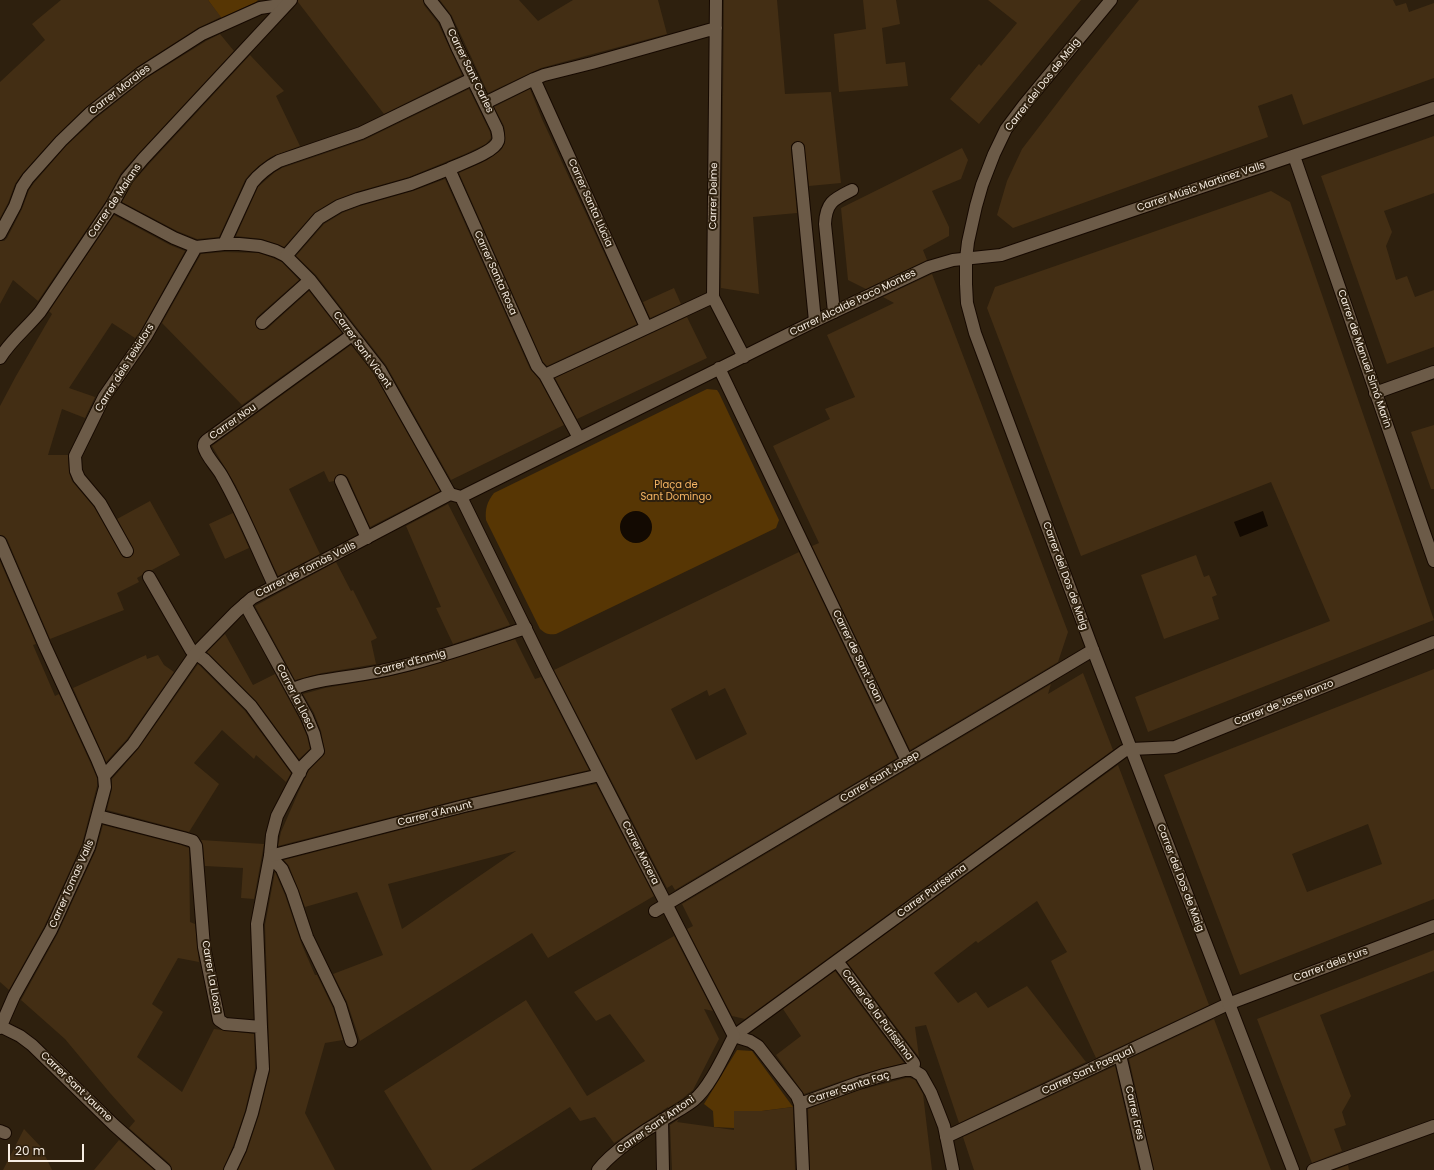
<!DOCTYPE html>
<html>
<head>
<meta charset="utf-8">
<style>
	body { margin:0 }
	#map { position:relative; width:1434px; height:1170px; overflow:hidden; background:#2e200e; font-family:Poppins,sans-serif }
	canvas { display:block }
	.scale { position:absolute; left:8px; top:1144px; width:76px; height:18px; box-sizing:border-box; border:2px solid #f7ede2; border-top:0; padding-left:5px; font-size:12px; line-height:14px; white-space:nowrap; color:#f7ede2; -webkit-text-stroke:3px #2e200e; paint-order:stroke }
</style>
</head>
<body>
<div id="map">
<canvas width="1434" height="1170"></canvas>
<div class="scale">20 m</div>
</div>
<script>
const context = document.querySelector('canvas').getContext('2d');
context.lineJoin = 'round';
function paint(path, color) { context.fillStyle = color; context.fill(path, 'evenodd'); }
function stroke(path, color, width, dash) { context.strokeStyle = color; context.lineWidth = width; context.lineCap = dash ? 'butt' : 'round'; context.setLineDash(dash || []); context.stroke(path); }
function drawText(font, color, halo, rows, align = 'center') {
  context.font = font + ' Poppins,sans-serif'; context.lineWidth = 4; context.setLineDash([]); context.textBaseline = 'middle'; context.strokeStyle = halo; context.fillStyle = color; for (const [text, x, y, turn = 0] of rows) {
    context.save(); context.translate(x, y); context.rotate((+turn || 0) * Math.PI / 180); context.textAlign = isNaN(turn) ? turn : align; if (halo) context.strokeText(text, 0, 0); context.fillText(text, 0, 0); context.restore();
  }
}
const green = new Path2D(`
	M208,0h50l-2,2 -35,16z
	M707,389l10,1 2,3 60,127 -3,8 -220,106c-7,1 -10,0 -16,-5l-54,-109c-1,-11 1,-18 8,-27z
	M737,1050l15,1 41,56 -31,4h-28v17l-20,-1 -1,-16 -9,-7z`);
const water = new Path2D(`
	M1263,511l5,15 -28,11 -6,-15z
	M620 527a16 16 0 1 1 32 0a16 16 0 1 1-32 0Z`);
const building = new Path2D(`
	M61,0h147l13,17 -23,11 -61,39 -52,41 -29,28 -34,38 -7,10 -7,19 -8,15v-136l45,-42 -13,-16z
	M298,0h125l1,5 14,18 24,52 -78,39 -86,-112z
	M440,0h79l19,21 35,-21h85l9,34 -126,34 -53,25 -36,-77z
	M724,0h53l8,94 46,-2 10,91 -32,3 -5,-42 -6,-3 -7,4v4l6,64 -44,4 6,77 -38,-6z
	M863,0h33l4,24 -18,4 4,36 19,-2 3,24 -69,6 -5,-58 32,-5z
	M988,0h93l-102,124 -29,-25 29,-35 2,2 36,-43z
	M1139,0h254l3,6 10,-3 3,9 25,-9v75l-131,47 -11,-31 -34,12 10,31 -255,91 -16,-13 10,-34 15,-32 56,-73z
	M220,34l14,17 -96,103 -17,19 -15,28 -68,100 -25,-21 -13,24v-63h4l3,-3 15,-29 7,-19 5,-7 32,-37 29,-27 50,-40 61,-38z
	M250,55l34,36 -8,5 24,50 -29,11 -11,8 -11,10 -4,5 -26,57 -22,2 -20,-8 -55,-29 11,-20 16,-18z
	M469,89l21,43 1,6 -5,6 -21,10 -56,23 -53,15 -21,8 -21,13 -30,34 -22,-8 -26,-3 22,-49 17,-15 7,-4 82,-28z
	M530,89l12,30 95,205 -90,42 -4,-4 -84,-189 28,-13 14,-10 4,-7v-10l-1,-7 -10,-19z
	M1434,136v57l-50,18 8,21 -6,14 10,34 11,-4 8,21 19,-7v57l-47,17 -66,-188z
	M962,148l6,12 -7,19 -29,12 17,36v9l-26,14 4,10 -61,29 -18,-9 -7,-72z
	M445,179l85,190 9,10 25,46 -113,55 -65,-115 -70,-90 -20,-19 28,-32 18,-11 18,-7 53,-15z
	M1271,191l19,11 144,418 -286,112 -13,-35 195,-76 -59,-139 -190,74 -94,-248 8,-21z
	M114,215l56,30 15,6 -45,81 -5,6 -23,-15 -43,65 26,9 -10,21 -23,-9 -14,46h20l1,17 3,9 22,26 29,50 4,1 4,-1 3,-6 -17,-32 33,-18 30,54 -28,15 -7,1 -3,4 -5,3 2,4 -22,11 7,17 -74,29 -43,-100 -3,-3 -4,-1v-129l16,-30 36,-62 -3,-3z
	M224,252l35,1 14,5 9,4 17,18 -42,37 -2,7 2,4 6,2 4,-1 42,-38 33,42 -100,72 -80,-82 39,-69z
	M932,274l136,358 -10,30 -148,88 -98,-204 7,-3 -46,-97 57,-27 -5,-10 30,-12 -28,-62 67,-32 -11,-6z
	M674,288l7,16 -31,14 -7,-16z
	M687,317l20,41 -130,61 -22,-41z
	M351,345l23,29 66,117 -70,36 -22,-49 -3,-3 -7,-1 -4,7 -5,1 -5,-11 -35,18 31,65 -42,22 -42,-90 -24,-40z
	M1434,425v64h-3l-20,-57z
	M448,504l62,121 -57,19 -17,-36 5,-1 -35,-81z
	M233,513l16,35 -24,11 -16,-35z
	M799,552l98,206 -222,132 -3,-5 -5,3 -113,-218zM725,688l22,46 -51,26 -25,-51 36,-19 2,6z
	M1196,555l8,22 5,-2 8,20 -5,2 7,22 -55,20 -23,-64z
	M0,561l36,83 -3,1 22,51 4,-2 31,68 7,16v8l-15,58 -38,83 -35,63 -9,-8z
	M336,562l15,29 2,-1 24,48 -6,3 5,23 -54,9 -27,7 -40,-74z
	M225,634l28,51 22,-11 25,46 7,16 3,13 -11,10 -43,-58 -49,-49z
	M515,639l20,40 6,-2 48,93 -127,29 -184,47 3,-14 17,-39 11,-23 16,-17 -4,-22 -7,-18 -11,-19 22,-6 53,-9 38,-9z
	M146,655l1,4 11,-4 6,10 10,7 -47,67 -21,23 -33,-74z
	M198,664l47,47 46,62 -5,9 -30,-27 -2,4 -32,-29 -28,33 25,21 -30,48 -82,-22 5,-21v-10l27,-31z
	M1434,669v230l-194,76 -76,-200zM1368,824l14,40 -75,28 -15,-38z
	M1083,673l30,77 -368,269 -13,-3 -45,-87 6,-3 -11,-22 369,-220 -3,10z
	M1118,765l91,240 -113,53 -45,-97 16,-9 -30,-51 -59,42 -2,-2 -42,32 24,30 18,-11 12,16 39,-22 59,76 -127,61 -33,-98 -11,2 4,30 -72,-95z
	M596,784l58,112 -106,62 -16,-25 -172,108 -13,-39 -14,-28 50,-19 -26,-63 -52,15 -16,-41 -5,-6 182,-47zM516,851l-92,63 -22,15 -14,-45z
	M103,825l78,20 8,3 1,74 5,2 4,38 -21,-4 -26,46 11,8 -26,45 45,35 32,-63 40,5 1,34 -10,43 -12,35 -10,24h-51l-2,-6 -41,-36 6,-7 -25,-28 -45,-54 -44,-39 37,-67 38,-83z
	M201,840l63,4 -10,55 -13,-1 2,-30 -38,-2 -2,-21z
	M275,872l10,23 17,50 13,30h2l16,33 10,32 -18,3 -20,70 30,57h-97l9,-19 12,-36 11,-44 -5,-146z
	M674,936l39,75 -9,-2 15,30 -26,51 -11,9 -14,9v-1l-54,36 -19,-26 -15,4 -10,-14 -99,63h-39l-48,-79 142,-91 61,96 58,-35 -35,-47 -14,7 -22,-29z
	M1434,950v21l-114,44 31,81 -9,16 4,13 -12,4 8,22 -30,12 -55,-144z
	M835,971l69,92 -48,13 -52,18 -28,-39 25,-19 -18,-27z
	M1214,1019l57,151h-117l-25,-111z
	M1115,1066l24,104h-165l-11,-33z
	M906,1078h4l5,2 8,14 9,76h-122l-2,-61 52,-19z
	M793,1107l2,63h-123l-2,-45 9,-6 -2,3 57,8v-19h28z
	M24,1129l17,18 11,23h-49z
	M119,1140l35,30h-60z
	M1348,1165l1,5h-14z`);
const service = new Path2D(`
	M798,148l17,173
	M112,205l62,33 22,9 28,-3h15l21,2 16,5 10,5 24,24 70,90 70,124
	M0,234l15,-28 7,-19 6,-9 33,-37 29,-28 51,-40 61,-39 58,-26 26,-4
	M224,244l28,-61c8,-10 16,-16 27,-22l82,-28 111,-54
	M834,312l-9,-88c1,-22 9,-25 27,-34
	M262,323l48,-43
	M341,481l26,57
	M127,551l-27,-48 -21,-25 -3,-7 -1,-15 29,-59 42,-61 50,-89
	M149,577l42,73 14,10 46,46 49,67
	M274,585c-17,-36 -32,-74 -52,-109 -4,-8 -17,-21 -18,-29 -1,-5 3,-7 6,-9l142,-103
	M245,604l62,113 7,17 4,17 -15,15 -26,50 -5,19 -2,21 -13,68 4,103
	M293,689c27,-11 55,-11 83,-17 51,-10 101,-28 150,-44
	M98,816l85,22 10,3 3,5 8,101 15,73 6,4 36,3 2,42 -11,44 -12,36 -10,21
	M270,856l12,13 10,23 15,45 33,68 11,36
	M837,961l76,101 1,2 -2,6
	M734,1036l390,-285 7,-2
	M734,1036l16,5 8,5 39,50 3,8 3,66
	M1120,1055l27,115
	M800,1104l58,-21 26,-8 21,-5h7l4,2 5,3 10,18 6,15 7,18 9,44
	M662,1120l1,50
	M946,1137l282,-133`);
const minor = new Path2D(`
	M430,0l15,19 12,28 40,82c1,4 2,9 1,12 -4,12 -39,23 -49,28l88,197 8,9 34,63
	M716,0l-3,297 31,60
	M534,79l112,248
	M485,103l49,-24 10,-4 48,-12 124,-35
	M1294,156l140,405
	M286,256l33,-38 20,-12 19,-7 53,-15 38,-15
	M0,358c11,-18 27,-30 40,-46l72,-107 15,-27 16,-19 148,-159
	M719,368l188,393
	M545,375l168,-78
	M1375,393l59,-21
	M461,497l354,-176 114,-54 24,-7 48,-5 433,-147
	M461,497l85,173 188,366c-10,19 -24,51 -40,64 -10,8 -21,13 -31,20 -20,11 -51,32 -65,50
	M0,542l45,104 52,113 7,17 1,11 -16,60 -38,83 -37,66 -14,32
	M1131,749l44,-2 259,-105
	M104,776l29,-32 63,-91 40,-41 16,-14 198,-104 11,3
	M270,856l194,-50 136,-31
	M655,911l438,-261
	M1228,1004l206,-78
	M0,1026l20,10 12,9 82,80 51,45
	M0,1131l5,2
	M1313,1170l121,-44`);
const tertiary = new Path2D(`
	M1111,0l-87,105 -18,24 -12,25 -12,31 -6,21 -8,36 -2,17v25l1,19 8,30 118,317 200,520`);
const streetNames = [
	["Carrer Sant Carles",470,71,64],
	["Carrer del Dos de Maig",1043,85,-52],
	["Carrer Morales",120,90,-38],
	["Carrer Músic Martinez Valls",1201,187,-19],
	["Carrer Delme",714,196,-89],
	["Carrer de Maians",115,201,-56],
	["Carrer Santa Llúcia",590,203,66],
	["Carrer Santa Rosa",495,273,66],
	["Carrer Alcalde Paco Montes",853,303,-26],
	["Carrer Sant Vicent",362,350,54],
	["Carrer de Manuel Simó Marin",1364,359,71],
	["Carrer dels Teixidors",125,368,-58],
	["Carrer Nou",233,422,-35],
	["Carrer de Tomàs Valls",306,570,-27],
	["Carrer del Dos de Maig",1065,576,70],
	["Carrer de Sant Joan",857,656,64],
	["Carrer d'Enmig",410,663,-15],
	["Carrer la Llosa",295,697,63],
	["Carrer de Jose Iranzo",1284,703,-22],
	["Carrer Sant Josep",880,777,-31],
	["Carrer d'Amunt",435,814,-14],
	["Carrer Morera",640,853,63],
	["Carrer del Dos de Maig",1180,878,69],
	["Carrer Tomas Valls",72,884,-66],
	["Carrer Purissima",932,891,-36],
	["Carrer dels Furs",1331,965,-21],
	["Carrer La Llosa",211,977,80],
	["Carrer de la Puríssima",877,1015,53],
	["Carrer Sant Pasqual",1088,1071,-25],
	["Carrer Sant Jaume",76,1087,44],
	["Carrer Santa Faç",849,1088,-18],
	["Carrer Eres",1134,1113,77],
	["Carrer Sant Antoni",656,1125,-35]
];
const parkNames = [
	["Plaça de",676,485],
	["Sant Domingo",676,497]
];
paint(green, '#573604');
paint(water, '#130a02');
paint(building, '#432e14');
stroke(service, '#160900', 14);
stroke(minor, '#160900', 14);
stroke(tertiary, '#160900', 14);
stroke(service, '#6c5b48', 12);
stroke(minor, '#6c5b48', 12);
stroke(tertiary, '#6c5b48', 12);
drawText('10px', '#f7ede2', '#2e200e', streetNames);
drawText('10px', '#f6b564', '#2e200e', parkNames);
</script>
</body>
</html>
